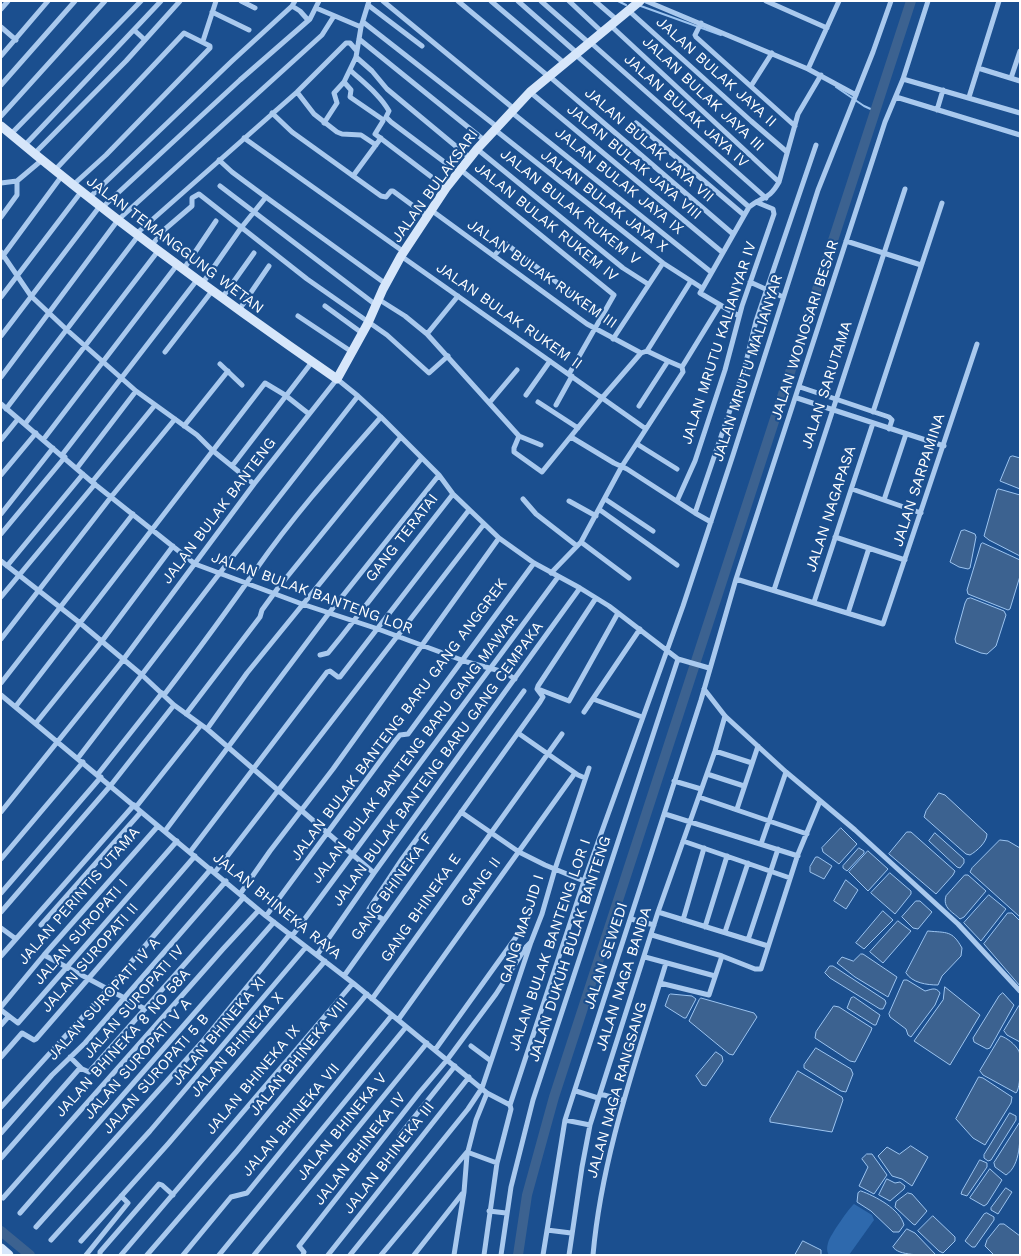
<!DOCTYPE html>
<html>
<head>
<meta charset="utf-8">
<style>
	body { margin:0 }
	#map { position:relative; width:1021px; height:1256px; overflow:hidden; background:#1b4f8f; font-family:"Work Sans",sans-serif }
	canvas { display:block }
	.frame { position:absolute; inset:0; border:2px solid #fff; pointer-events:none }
</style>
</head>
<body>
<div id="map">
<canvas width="1021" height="1256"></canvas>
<div class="frame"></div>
</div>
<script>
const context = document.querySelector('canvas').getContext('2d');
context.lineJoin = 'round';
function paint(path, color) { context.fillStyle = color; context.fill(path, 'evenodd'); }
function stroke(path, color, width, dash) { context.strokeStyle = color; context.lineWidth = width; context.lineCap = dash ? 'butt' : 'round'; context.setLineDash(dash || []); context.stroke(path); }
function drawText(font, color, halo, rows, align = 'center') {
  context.font = font + ' "Work Sans",sans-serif'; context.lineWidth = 4.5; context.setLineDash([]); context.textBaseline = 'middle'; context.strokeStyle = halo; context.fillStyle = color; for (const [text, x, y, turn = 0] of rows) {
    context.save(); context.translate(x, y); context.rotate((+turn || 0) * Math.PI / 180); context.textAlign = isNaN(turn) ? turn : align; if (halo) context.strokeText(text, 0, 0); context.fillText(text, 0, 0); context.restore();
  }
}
const green = new Path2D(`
	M854,1204l18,11 2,5 -25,35h-20c-3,-4 -2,-10 0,-15 3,-7 20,-32 25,-36z`);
const water = new Path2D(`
	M1013,456l7,2v31l-20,-8 10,-24z
	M999,489l21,6v61l-31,-16 -5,-4 13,-46z
	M965,530l10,4 1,3 -6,31 -2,1 -9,-2 -9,-5 11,-31z
	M983,543l37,17v16l-10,33 -2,1 -40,-16 -1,-4 14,-46z
	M971,598l33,13 2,4 -10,31 -9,8 -6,-1 -25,-10 -1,-4 10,-36 2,-4z
	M939,793l6,2 42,39c0,8 -10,17 -17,21l-4,-1 -42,-37 2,-6z
	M841,828l16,16 -18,20 -16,-12 -1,-4z
	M907,832h4l44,39 -2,4 -17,19 -47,-40z
	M935,833l29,26v4l-4,5 -3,-1 -28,-26z
	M1000,840l8,1 12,7v69l-50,-45 2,-4z
	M859,848l5,3v2l-17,18 -4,-3v-2z
	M868,851l20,18 -20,22 -19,-19z
	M816,857h2l14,9 -8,13 -14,-7v-5z
	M890,873l21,18v3l-16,20 -24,-21z
	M965,875h3l18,16 -22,26 -4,2c-7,-7 -18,-11 -14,-23z
	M846,880l12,10 -12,19 -12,-8z
	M989,895l17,14 -25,32 -17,-18z
	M916,901h4l12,11 -14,17 -5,-1 -11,-11z
	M883,911l10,9 -29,29 -8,-6z
	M1008,913h4l8,8v65l-36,-42z
	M898,921l13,10 -28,32 -13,-11z
	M928,931c19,2 24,-1 34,17l-1,8 -19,20 -4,9c-11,0 -26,-2 -32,-12z
	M861,954h2l34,23 -9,20 -33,-20 -18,-14 5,-6 11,4z
	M830,966h3l52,34 1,3 -3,6h-3l-50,-31 -5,-5z
	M904,980h3l18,11c5,-1 11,-5 15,2l-5,12 -24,32 -3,-2 -2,-6 -16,-12 -1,-3z
	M945,987l35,28 -30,50 -36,-24 29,-41z
	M1003,993l11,12 -24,43 -3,1 -13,-7 -1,-4 26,-42z
	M671,994l21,2 4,3 -10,19h-2l-19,-12 4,-11z
	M854,997l26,18 -4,10h-2l-27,-17 4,-10z
	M701,998l53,15 3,4 -24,38 -4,-1 -40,-33 10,-21z
	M834,1006l5,1 33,21 -1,3 -16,31 -5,-1 -35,-23 1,-6z
	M1019,1006l1,1v35l-13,-7 -3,-4z
	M1001,1036c6,2 14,8 18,15 2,6 2,37 -3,42l-33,-18 -3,-4z
	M816,1048l35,21 2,5 -7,18 -5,-1 -37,-23v-3z
	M716,1052l6,4 1,5 -17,25 -4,-1 -6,-9z
	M798,1071l44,26 1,3 -11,32 -62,-10v-3z
	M979,1077l4,1 29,19 -1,6 -26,42 -12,-7 -17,-19z
	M1010,1113l6,3v4l-25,40 -3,1 -4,-3v-3z
	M1020,1122c0,17 1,43 -14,53l-11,-8 -1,-4z
	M911,1146l17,11 -16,29 -10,-7 -10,-3 -14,-20 9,-9 12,7z
	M867,1154h5l15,21 -13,19 -15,-8 9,-19 -6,-8z
	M980,1160l7,3v4l-20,29 -6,-2 1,-3z
	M990,1169l12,11 -15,24 -3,2 -14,-8z
	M887,1179l8,4 5,-1 5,4 -1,3 -14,12 -11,-6z
	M1006,1188l6,4 -14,22 -7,-4v-2z
	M861,1191c14,5 39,18 43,34l-5,7h-6l-22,-21 -14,-9 1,-9z
	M908,1193l4,1 15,17 -12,14 -2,-1 -18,-17 1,-5z
	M987,1213l7,4v3l-19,27h-3l-7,-6 19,-27z
	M933,1216l22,21v4l-12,12 -4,-2 -21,-20z
	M1000,1224h4l16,12v19h-26l-9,-9 2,-6z
	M907,1229l8,4 21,22c-13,0 -38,1 -43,-8z
	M803,1241l18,9v5h-26z`);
const stream = new Path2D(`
	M618,1l8,4
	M638,5l83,30
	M836,87l28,19 11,5`);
const river = new Path2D(`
	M1,1231l29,24
	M518,1255l9,-60 27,-98 357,-1096`);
const street = new Path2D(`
	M241,1l14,7
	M383,1l130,107
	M458,1l90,75
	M491,1l73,62
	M518,1l59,52
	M541,1l48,42
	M569,1l33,31
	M595,1l22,19
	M646,1l162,68 48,26
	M766,1l61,27
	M368,5l54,41
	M292,6l8,5 8,9
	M316,8l45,19
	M1,9l7,-8
	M628,10l123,111 36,31
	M212,12l37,18
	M363,22l133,104
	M701,23l-6,12 1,2 99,89
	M610,25l169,157
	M1,27l15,13
	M134,30l11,10
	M359,39l125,101
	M203,41l13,-40
	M590,42l176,156
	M575,54l174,153
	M1,56l47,-55
	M356,57l16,14 15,18 83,69
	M978,68l42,13
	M808,69l31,-68
	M350,70c14,13 30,25 39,41l-3,6 5,5 68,51
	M549,76l184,158
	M1011,78l9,-27
	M903,79l117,34
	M344,82l7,8 -1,7 32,22 1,2 -8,13 71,54
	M1,85l74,-84
	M751,86l21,-33
	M297,92l17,22 23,18 5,2 19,1 15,10
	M530,92l192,160
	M896,97l124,38
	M969,97l30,-96
	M937,110l6,-20
	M510,111l201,161
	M272,113l20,19 89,64 5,1 5,-6h2l34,25
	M1,116l104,-115
	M324,123l13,-20 -3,-10 10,-11 12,-25 5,-30 8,-26
	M636,123l108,92
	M494,129l169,134 39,25
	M11,134l130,-133
	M244,138l160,114
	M24,146l137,-145
	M477,149l146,119 25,16
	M34,154l92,-93 54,-60
	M219,160l13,12 31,23 123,89
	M55,170l129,-137 26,13v2l-104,107 -33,30
	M461,170l153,125 -45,79
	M353,176l28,-38
	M1,183l16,-2 25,-21
	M220,186l156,119
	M89,198l143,-137 60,-55 3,-5
	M106,204l134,-124 70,-61 9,-18
	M431,210l156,114 54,29
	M1,217l16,-22v-14
	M136,234l161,-142 49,-49h4l6,7
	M846,241l75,24
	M151,246l13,-16 28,-24v-8l7,-4 108,85 80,56 42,38 19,-17
	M1,252l30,44 36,34 69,61 61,44 15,15 42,34
	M401,256l245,173
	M494,256l11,-13 96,73
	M2,257l59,-80
	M183,270l33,-49
	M750,282l33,15
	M202,284l39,-56 25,-31
	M1,297l80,-105
	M222,298l32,-45
	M378,299l27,17 22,18 92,102 -5,12v4l28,20 60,-74 39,-45 6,-2 44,-70
	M325,306l37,27
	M239,310l30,-44
	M298,316l54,36
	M739,316l-39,-23 49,-86c14,-11 20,-7 30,-25l19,-68 23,-39
	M427,334l31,-38
	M1,336l99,-130
	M613,339l50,-76
	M165,352l47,-61
	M668,361l14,6
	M220,364l22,21
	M1,377l117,-157 204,-185 12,-19
	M800,387l89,30 3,3 -3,9
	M526,395l24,-34
	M797,398l147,48
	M490,402l27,-32
	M538,402l40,26
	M1,404l91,78 103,82 107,40 76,25 89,33 37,10 11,7
	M556,405l16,-29
	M639,406l29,-45 -21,-10
	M6,409l132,-173
	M873,412l69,-209
	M25,424l133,-173
	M184,426l44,-55
	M519,436l22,9
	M571,437l43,26 13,6 68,44 16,9
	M1,440l17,-21
	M43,440l134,-175
	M637,444l40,25
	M62,455l135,-175
	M232,466l80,-104
	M77,468l59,-77
	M1,475l35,-42
	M92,482l63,-77
	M852,489l69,24
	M523,499l13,15 41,32
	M605,499l48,32
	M884,500l22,-66
	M569,501l27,15
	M677,501l18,-40 30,-91 17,-64 32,-92 -1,-5 -17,-7
	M600,510l77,55
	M695,513l50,-147 11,-45 60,-176
	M1,514l52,-66
	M1,534l64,-77
	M835,537l70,23
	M581,542l48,36
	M1,561l79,62 62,52 32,30 33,24 167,144
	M7,566l76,-92
	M551,573l30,-31 41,-76 61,-94 -1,-5 38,-62
	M736,579l147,45 94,-280
	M774,590l131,-401
	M1,597l94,-113
	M814,602l59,-179
	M848,613l21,-65
	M1,639l110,-142 64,-78
	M320,655l8,-2 13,-16 112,-143
	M1,683l132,-169
	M538,689l31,12 49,-88
	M704,689l21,27 61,56 69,58 103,94 62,67
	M1,695l265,221 87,67 134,110 23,12
	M164,695c32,-42 63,-84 93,-127 37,-53 81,-102 124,-151
	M593,699l49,18
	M16,706l249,-323 20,12 24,19
	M584,712l56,-83
	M186,714l74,-97 2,-7 16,-22 122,-150
	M36,723l66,-82 71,-95
	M207,729l40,-56 175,-215
	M518,733l60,42 7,3
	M715,751l37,12
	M78,758l141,-184 139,-178
	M98,774l64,-81
	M707,774l37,12
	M674,781l27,8
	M699,797l108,37
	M136,807l65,-82
	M737,809l21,-63
	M1,812l119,-148 134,-180 83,-105 21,17 23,21 58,58 14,19 46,44 35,25 46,25 29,18 69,53 31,9
	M461,812l58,40 26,13 39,16
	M665,814l133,42
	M165,831l164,-218 110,-138
	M683,841l107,37
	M761,844l25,-72
	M190,852l137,-180 3,-1 8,6h2l129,-167
	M1,859l82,-97
	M215,872l269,-348
	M1,893l100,-116
	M240,894l30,-43 63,-82 166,-231
	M1,912l110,-127 63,-80
	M658,912l110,34
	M266,916l129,-175 5,-6 8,-1 126,-171
	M631,919l23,6
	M384,920l-15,-9v-2l33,-50 122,-168
	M683,920l21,-72
	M41,925l100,-113
	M705,927l22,-71
	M1,928l15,11
	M725,932l23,-69
	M652,935l70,21 33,13h6l37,-115 22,-53
	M292,936l266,-359
	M748,940l30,-91
	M44,955l101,54
	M317,955l57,-82 206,-285
	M1,956l133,-151
	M645,957l70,19
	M344,976l196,-274 3,-5 -6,-8 1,-3 58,-88
	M660,983l49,12 13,-39
	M372,999l190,-265
	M1,1007l43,-52 114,-129
	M1,1010l17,13 159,-182
	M398,1020l177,-247
	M1,1025l8,-9
	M471,1046l20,15
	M435,1050l89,-124
	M1,1057l21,-24 12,7 2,-1 159,-183
	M70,1057l11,11
	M576,1091l22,7
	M600,1094l23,6
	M1,1107l107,-118 103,-120
	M565,1120l25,5
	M1,1133l51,-58 33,-32 141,-162
	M400,1135l55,-69
	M1,1158l79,-90 9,4 155,-175
	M3,1198l220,-249 36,-39
	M489,1211l17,2
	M20,1213l254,-291
	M36,1227l166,-185 88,-108
	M547,1230l24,3
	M51,1240l99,-109 156,-184
	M81,1241l87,-97 157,-183
	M86,1255l42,-52 -7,-7
	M100,1255v-3l59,-68 3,1 11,10
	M121,1255l232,-272
	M147,1255l90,-104 130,-157
	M183,1255l48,-58 16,-4 145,-178
	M219,1255l187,-228
	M254,1255l173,-212
	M303,1255l1,-3 -5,-6 120,-153 28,-33 49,-66 30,-47 5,-5
	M328,1255l141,-178
	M350,1255l118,-146 14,-21 49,-146 11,-28 13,-45 34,-101
	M381,1255l86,-103 30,11
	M414,1255l48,-61
	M454,1255l10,-63 3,-37 9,-35 11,-27
	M484,1255l13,-92 14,-54 -1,-4 74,-224 99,-275 50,-151 85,-265 55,-138 18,-51
	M501,1255l10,-68 22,-87 145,-441
	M543,1255l22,-135 136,-420 35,-121 149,-457 18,-43 25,-78
	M569,1255l13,-88 8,-42 68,-213 57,-161 10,-35
	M593,1255c9,-101 44,-196 73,-292`);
const secondary = new Path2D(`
	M1,126c107,90 220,173 336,253l31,-56 15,-34 18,-33 45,-68 31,-39 53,-57 110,-91
	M1,1248l8,7`);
const streetNames = [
	["JALAN BULAK JAYA II",716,72,42],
	["JALAN BULAK JAYA III",703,94,43],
	["JALAN BULAK JAYA IV",686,111,42],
	["JALAN BULAK JAYA VII",649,145,41],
	["JALAN BULAK JAYA VIII",634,162,40],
	["JALAN BULAK JAYA IX",619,181,39],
	["JALAN BULAKSARI",435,186,-54],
	["JALAN BULAK JAYA X",604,201,38],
	["JALAN BULAK RUKEM V",570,207,39],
	["JALAN BULAK RUKEM IV",546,222,39],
	["JALAN TEMANGGUNG WETAN",175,245,37],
	["JALAN BULAK RUKEM III",542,274,35],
	["JALAN BULAK RUKEM II",509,316,35],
	["JALAN WONOSARI BESAR",805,330,-72],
	["JALAN MRUTU KALIANYAR IV",719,343,-72],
	["JALAN MRUTU MALIANYAR",748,368,-72],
	["JALAN SARUTAMA",827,385,-72],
	["JALAN SARPAMINA",919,480,-72],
	["JALAN NAGAPASA",831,509,-72],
	["JALAN BULAK BANTENG",219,511,-53],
	["GANG TERATAI",402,538,-52],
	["JALAN BULAK BANTENG LOR",312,593,20],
	["JALAN BULAK BANTENG BARU GANG ANGGREK",399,720,-53],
	["JALAN BULAK BANTENG BARU GANG MAWAR",415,749,-53],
	["JALAN BULAK BANTENG BARU GANG CEMPAKA",438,764,-54],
	["GANG II",481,882,-54],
	["GANG BHINEKA F",392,887,-54],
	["JALAN PERINTIS UTAMA",79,896,-49],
	["JALAN BHINEKA RAYA",277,906,39],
	["GANG BHINEKA E",421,908,-55],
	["GANG MASJID I",522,929,-72],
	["JALAN SUROPATI I",81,932,-49],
	["JALAN BULAK BANTENG LOR I",550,945,-71],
	["JALAN DUKUH BULAK BANTENG",570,949,-72],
	["JALAN SEWEDI",606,956,-72],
	["JALAN SUROPATI II",90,958,-49],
	["JALAN NAGA BANDA",624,979,-72],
	["JALAN SUROPATI IV A",104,999,-48],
	["JALAN SUROPATI IV",134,1002,-49],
	["JALAN BHINEKA XI",219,1031,-50],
	["JALAN BHINEKA 8 NO 58A",123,1043,-48],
	["JALAN BHINEKA X",237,1045,-49],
	["JALAN BHINEKA VIII",299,1057,-51],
	["JALAN SUROPATI V A",138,1059,-49],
	["JALAN SUROPATI 5 B",156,1074,-49],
	["JALAN BHINEKA IX",253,1080,-50],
	["JALAN NAGA RANGSANG",617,1090,-74],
	["JALAN BHINEKA VII",291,1120,-50],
	["JALAN BHINEKA V",342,1127,-51],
	["JALAN BHINEKA IV",360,1149,-52],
	["JALAN BHINEKA III",389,1158,-52]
];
paint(green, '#2e69ad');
paint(water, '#3c6290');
stroke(water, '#9cc4f0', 1);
stroke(stream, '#9cc4f0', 2);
stroke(river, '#3c6290', 10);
stroke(street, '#a9c9ee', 5);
stroke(secondary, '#d6e6fa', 9);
drawText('15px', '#fff', '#1b4f8f', streetNames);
</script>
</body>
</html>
